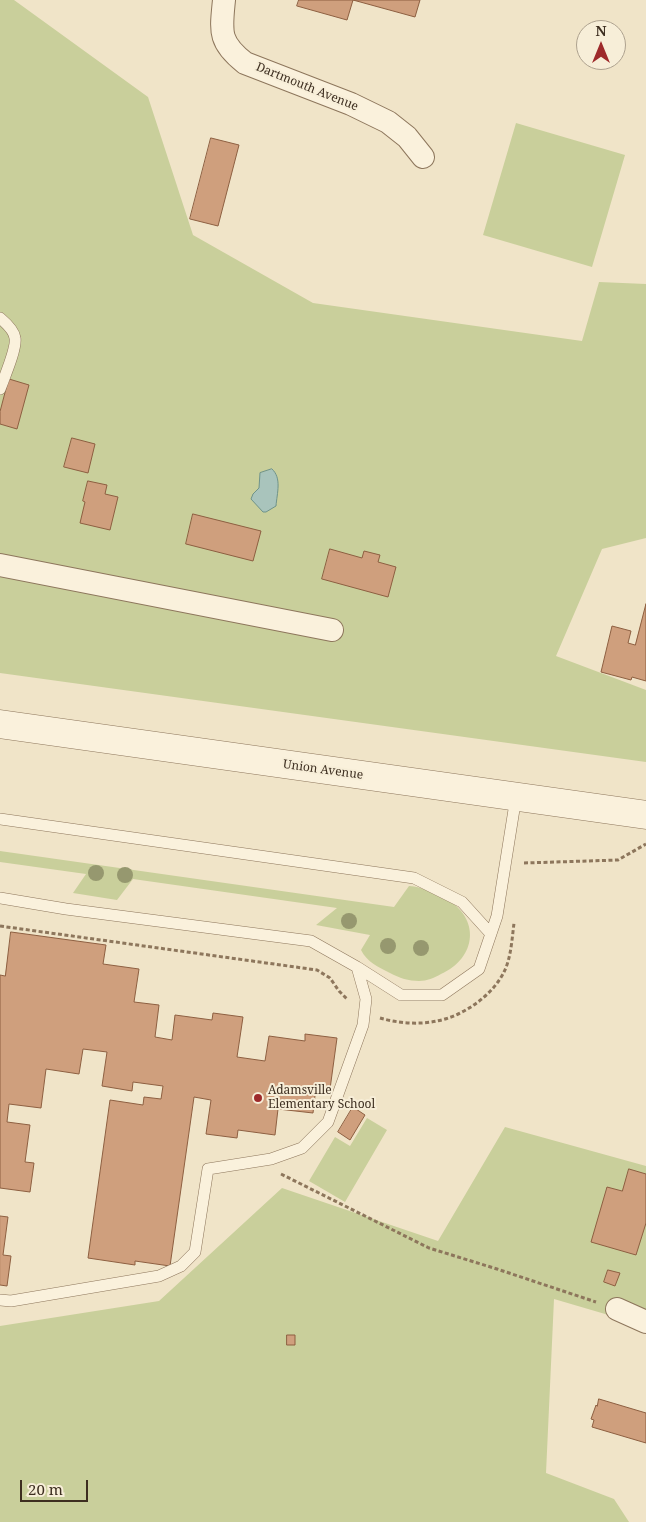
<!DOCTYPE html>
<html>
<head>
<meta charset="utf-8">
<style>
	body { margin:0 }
	#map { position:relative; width:646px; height:1522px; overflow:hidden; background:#f0e4c8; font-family:"Noto Serif",serif }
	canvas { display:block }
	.north { position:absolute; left:576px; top:20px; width:50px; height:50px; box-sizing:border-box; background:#f7eed8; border:1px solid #ada18e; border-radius:50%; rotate:0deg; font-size:14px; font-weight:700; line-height:20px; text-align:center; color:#3d2e20 }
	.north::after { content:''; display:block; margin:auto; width:18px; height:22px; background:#9e2a2b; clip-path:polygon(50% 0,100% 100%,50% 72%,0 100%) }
	.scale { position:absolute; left:20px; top:1480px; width:68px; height:22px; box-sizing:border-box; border:2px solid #3d2e20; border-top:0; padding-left:6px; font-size:15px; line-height:18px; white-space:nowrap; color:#3d2e20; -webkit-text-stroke:4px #f7eed8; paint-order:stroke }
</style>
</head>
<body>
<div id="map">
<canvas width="646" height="1522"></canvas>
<div class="north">N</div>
<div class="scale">20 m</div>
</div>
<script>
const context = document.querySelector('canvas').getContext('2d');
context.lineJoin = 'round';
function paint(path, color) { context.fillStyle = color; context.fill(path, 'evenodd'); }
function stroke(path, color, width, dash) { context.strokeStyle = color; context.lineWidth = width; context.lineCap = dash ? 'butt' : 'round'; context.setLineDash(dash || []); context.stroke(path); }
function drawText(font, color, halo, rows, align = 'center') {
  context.font = font + ' "Noto Serif",serif'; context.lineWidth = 4; context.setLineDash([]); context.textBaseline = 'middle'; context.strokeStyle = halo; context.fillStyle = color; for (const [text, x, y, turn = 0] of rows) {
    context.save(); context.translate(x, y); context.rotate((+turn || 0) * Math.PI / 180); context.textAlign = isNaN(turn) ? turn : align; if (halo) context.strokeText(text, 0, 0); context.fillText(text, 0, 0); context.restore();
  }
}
const green = new Path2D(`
	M0,0h14l134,97 45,138 120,68 269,38 17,-59 47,2v254l-44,11 -46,107 90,34v72l-646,-89z
	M516,123l109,32 -33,112 -109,-32z
	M0,851l394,56 15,-21c14,1 24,6 36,12 36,20 32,60 -4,76 -7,4 -14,7 -22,7 -10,0 -20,-3 -29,-8 -12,-6 -23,-11 -29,-23l9,-15 -54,-10 21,-17 -204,-29 -16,21 -44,-7 13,-19 -86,-12z
	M367,1118l20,12 -42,72 -36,-21 26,-44 15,9z
	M505,1127l141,39v160l-92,-27 -8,174 68,26 15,23h-629v-196l159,-25 123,-113 156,53z`);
const water = new Path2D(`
	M272,469c10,9 5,24 4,37l-10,6h-3l-12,-13 2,-5 6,-6 1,-15z`);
const building = new Path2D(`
	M299,0h121l-5,17 -62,-17 -6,20 -50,-14z
	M211,138l28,7 -21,81 -28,-7z
	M9,379l20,6 -12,44 -17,-5v-12z
	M72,438l23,6 -7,29 -24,-6z
	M88,481l19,4 -2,9 13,3 -8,33 -30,-7 5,-21 -2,-1z
	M193,514l68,17 -8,30 -67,-17z
	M330,549l32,9 2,-7 16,4 -2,7 18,5 -8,30 -66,-18z
	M646,604v77l-14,-4 -1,3 -30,-8 11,-46 19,5 -3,12 7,2z
	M11,932l95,13 -3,19 36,5 -5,33 25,3 -4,32 17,3 3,-25 37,5 1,-7 30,4 -6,40 28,4 4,-25 36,5v-7l32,4 -7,51 -14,-2 -3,26 -35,-4 -3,26 -37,-5 -1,8 -31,-4 5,-34 -17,-3 -24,169 -35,-5v4l-47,-7 22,-158 33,5 1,-8 17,2 2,-13 -30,-4 -1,9 -30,-5 5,-34 -24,-3 -4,25 -33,-5 -5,39 -32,-4 -2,18 23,3 -5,37 9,1 -4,29 -30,-4v-213l5,1z
	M353,1107l12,8 -15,25 -12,-8z
	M629,1169l17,5v49l-10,32 -45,-13 16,-55 15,4z
	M0,1216l8,1 -5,38 8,1 -4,30 -7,-1z
	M608,1270l12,3 -5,13 -11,-4z
	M287,1335h8v10h-8z
	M599,1399l47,14v30l-54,-16 2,-7 -3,-1 5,-14 1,1z`);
const path = new Path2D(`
	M524,863l94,-3 28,-16
	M0,926l317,44 13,8 9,13 9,9
	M380,1018c17,5 39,7 57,3 26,-5 55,-25 67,-49 7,-14 8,-33 10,-49
	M281,1174l148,74 68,21 99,33`);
const service = new Path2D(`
	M0,318c6,5 14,12 15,20 2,10 -11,40 -15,51
	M0,819l414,59 48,24 29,32
	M0,898l66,11 245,32 46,26 44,28h41l37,-26 18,-53 19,-119
	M0,1300l11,1 148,-25 22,-10 14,-14 13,-83 63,-10 31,-11 26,-26 35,-97 3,-26 -9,-32`);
const minor = new Path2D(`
	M224,0c-3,31 -6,42 21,63l106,41 37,18 19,15 16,20
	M0,565l332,65
	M617,1309l29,13`);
const tertiary = new Path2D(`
	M0,724l646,91`);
const trees = [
	[96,873],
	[125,875],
	[349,921],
	[388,946],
	[421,948]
];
const markers = [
	[258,1098,5,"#9e2a2b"]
];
const streetNames = [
	["Dartmouth Avenue",307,87,22],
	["Union Avenue",323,770,8]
];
const poiNames = [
	["Adamsville",268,1091],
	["Elementary School",268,1105]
];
paint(green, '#c9cf9b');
paint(water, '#a9c4bc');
stroke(water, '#6f938a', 1);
paint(building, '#cf9f7d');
stroke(building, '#8d5f41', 1);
stroke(service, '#8d765c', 12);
stroke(minor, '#8d765c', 24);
stroke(tertiary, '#8d765c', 29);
stroke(path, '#8d765c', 3, [4, 2.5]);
stroke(service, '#faf1dc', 11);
stroke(minor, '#faf1dc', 22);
stroke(tertiary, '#faf1dc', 28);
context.fillStyle = '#96986f';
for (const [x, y] of trees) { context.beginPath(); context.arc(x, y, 8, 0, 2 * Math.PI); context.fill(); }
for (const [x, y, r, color] of markers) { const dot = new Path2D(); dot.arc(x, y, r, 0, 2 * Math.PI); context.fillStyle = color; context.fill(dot); stroke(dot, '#f7eed8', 2); }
drawText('12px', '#3d2e20', '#f7eed8', streetNames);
drawText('12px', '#3d2e20', '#f7eed8', poiNames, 'left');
</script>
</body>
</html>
